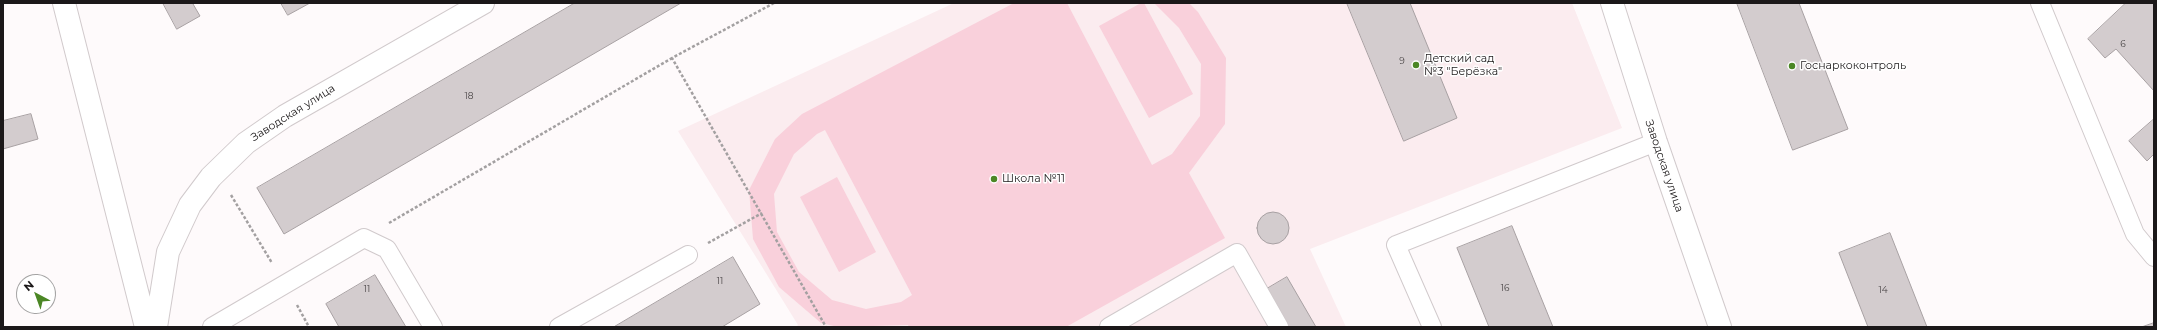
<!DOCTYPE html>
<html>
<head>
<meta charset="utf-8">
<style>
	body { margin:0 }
	#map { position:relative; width:2157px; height:330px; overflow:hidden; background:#fefafb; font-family:Montserrat,sans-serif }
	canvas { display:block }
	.frame { position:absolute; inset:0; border:4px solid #1b1819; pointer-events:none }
	.north { position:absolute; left:16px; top:274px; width:40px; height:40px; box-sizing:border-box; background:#fff; border:1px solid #a4a3a3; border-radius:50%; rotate:319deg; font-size:11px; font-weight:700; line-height:16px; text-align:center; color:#1b1819 }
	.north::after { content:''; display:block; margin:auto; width:14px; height:18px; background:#4b8725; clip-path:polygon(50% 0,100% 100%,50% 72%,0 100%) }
</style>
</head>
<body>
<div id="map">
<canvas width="2157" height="330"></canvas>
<div class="frame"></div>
<div class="north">N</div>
</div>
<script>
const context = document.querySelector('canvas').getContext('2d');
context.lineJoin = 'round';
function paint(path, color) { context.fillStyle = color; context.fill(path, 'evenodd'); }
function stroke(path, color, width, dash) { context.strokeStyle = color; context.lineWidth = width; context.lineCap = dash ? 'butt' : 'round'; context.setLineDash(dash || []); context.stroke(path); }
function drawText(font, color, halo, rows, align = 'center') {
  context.font = font + ' Montserrat,sans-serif'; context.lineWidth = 3; context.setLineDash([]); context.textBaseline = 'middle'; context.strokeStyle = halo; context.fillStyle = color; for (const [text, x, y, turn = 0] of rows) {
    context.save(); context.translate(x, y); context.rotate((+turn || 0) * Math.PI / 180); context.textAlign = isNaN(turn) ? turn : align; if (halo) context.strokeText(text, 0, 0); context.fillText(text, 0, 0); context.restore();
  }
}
const built = new Path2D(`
	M954,3h618l50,125 -312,121 36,78h-550l2,-2 -120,-194z`);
const green = new Path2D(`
	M1014,3h53l85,162 20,-11 28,-38 1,-52 -22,-36 -25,-25h35l9,9 28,46 -1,66 -36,49 36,65 -159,89h-157l-1,-2 -70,2 -17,-4 -42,-36 -26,-48 -4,-49 26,-51 27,-25zM825,130l87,165 -11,7 -35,7 -34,-9 -33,-28 -22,-40 -3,-38 20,-40 23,-20z
	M1141,3h3l49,91 -44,24 -50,-92z
	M837,177l39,75 -37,20 -39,-75z`);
const building = new Path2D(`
	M163,3h33l-3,1 7,12 -23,13z
	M281,3h29l-22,12z
	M575,3h106l-397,231 -27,-46z
	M1347,3h63l47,115 -53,23z
	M1737,3h62l49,126 -55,21z
	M2126,3h28v88l-38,-42 -11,9 -17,-19z
	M31,114l7,25 -35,10v-28z
	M2154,119v35l-7,7 -18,-20z
	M1257 228a16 16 0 1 1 32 0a16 16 0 1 1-32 0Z
	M1512,226l41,101h-64l-32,-79z
	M1890,233l37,94h-59l-29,-74z
	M733,257l27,47 -38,23h-108z
	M375,275l31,52h-67l-13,-23z
	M1287,277l29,50h-30l-21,-37z
	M2154,323v4h-12z`);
const path = new Path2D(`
	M774,3l-102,55 154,269
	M231,195l41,68
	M389,223l283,-165
	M708,243l54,-30
	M297,305l12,22`);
const lane = new Path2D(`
	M2040,3l95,231 19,23
	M212,327l152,-89 23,11 46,78
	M559,327l129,-72
	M1109,327l128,-74 42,74
	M1432,327l-36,-82 260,-103`);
const street = new Path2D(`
	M64,3l82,324
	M1612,3l44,139 64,185
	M156,327l12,-75 22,-47 21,-28 35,-34 39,-27 198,-113`);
const markers = [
	[1416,65,4,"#4b8725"],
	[1792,66,4,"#4b8725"],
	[994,179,4,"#4b8725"]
];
const numberNames = [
	["6",2123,44],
	["9",1402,61],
	["18",469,96],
	["11",720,281],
	["16",1505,288],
	["11",367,289],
	["14",1883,290]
];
const poiNames = [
	["Детский сад",1424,59],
	["№3 \"Берёзка\"",1424,72],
	["Госнаркоконтроль",1800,66],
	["Школа №11",1002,179]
];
const streetNames = [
	["Заводская улица",293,113,-32],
	["Заводская улица",1664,166,71]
];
paint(built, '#fbecef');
paint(green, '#f9d0db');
paint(building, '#d3ccce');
stroke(building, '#a8a1a3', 1);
stroke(lane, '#d1cacc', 20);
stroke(street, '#d1cacc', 24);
stroke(path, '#a3a0a1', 2.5, [3, 2]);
stroke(lane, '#fff', 18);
stroke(street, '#fff', 22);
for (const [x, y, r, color] of markers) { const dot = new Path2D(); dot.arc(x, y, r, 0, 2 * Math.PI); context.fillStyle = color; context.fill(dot); stroke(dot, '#fff', 1.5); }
drawText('9px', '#494546', null, numberNames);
drawText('11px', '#1b1819', '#fff', poiNames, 'left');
drawText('11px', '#1b1819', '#fff', streetNames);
</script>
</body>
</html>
